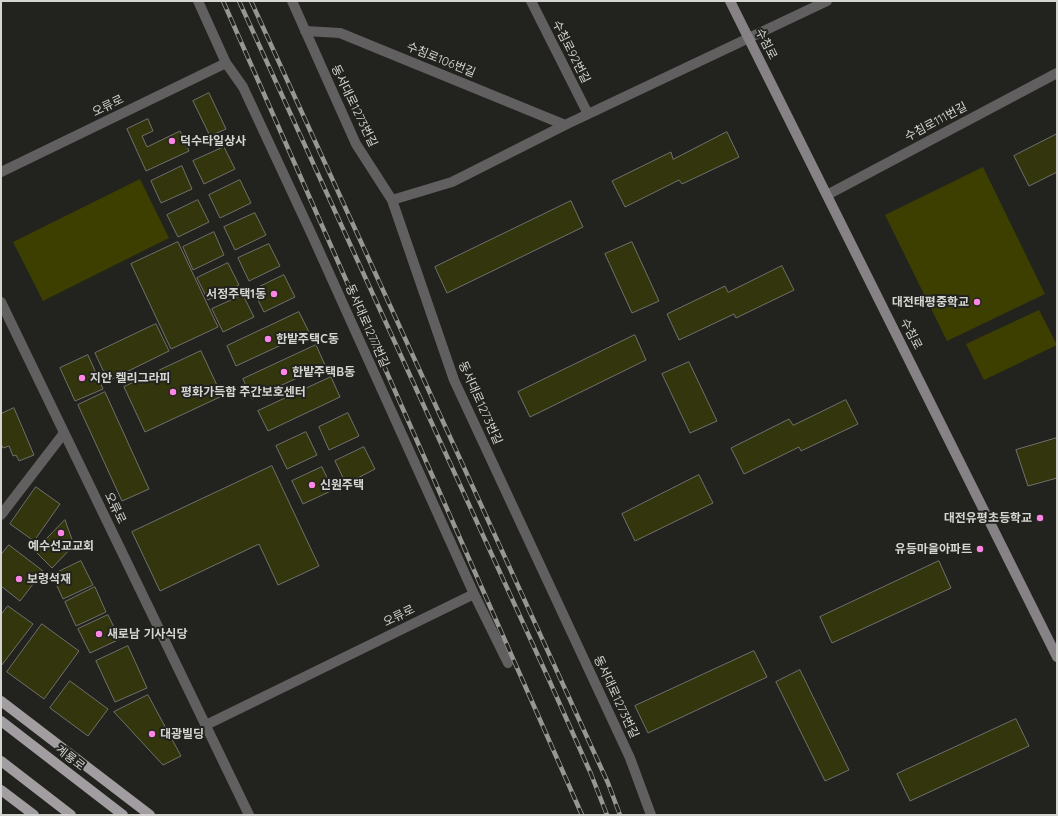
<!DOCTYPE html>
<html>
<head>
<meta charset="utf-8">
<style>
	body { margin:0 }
	#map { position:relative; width:1058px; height:816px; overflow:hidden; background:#22231e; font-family:Quicksand,sans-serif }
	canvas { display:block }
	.frame { position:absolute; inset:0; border:2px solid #d5d5d2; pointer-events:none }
</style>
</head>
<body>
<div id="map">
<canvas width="1058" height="816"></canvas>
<div class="frame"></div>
</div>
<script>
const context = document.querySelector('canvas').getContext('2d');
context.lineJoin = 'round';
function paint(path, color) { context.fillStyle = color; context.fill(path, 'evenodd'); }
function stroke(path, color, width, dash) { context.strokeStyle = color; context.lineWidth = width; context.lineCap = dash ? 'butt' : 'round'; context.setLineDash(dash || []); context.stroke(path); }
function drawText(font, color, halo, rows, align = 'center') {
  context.font = font + ' Quicksand,"Noto Sans KR",sans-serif'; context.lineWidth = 4; context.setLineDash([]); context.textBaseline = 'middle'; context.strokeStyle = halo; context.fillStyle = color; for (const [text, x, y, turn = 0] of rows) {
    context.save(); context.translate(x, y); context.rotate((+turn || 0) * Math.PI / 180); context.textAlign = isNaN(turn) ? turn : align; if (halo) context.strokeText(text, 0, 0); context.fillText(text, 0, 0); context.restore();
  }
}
const green = new Path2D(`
	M983,167l62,127 -98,47 -62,-126z
	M140,179l29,59 -126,63 -30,-59z
	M1039,310l18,35 -73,35 -18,-36z`);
const building = new Path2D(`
	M209,93l17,36 -16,7 -17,-35z
	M148,119l5,12 -11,5 5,11 33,-16 9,20 -43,20 -19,-42z
	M727,132l12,25 -57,27 -3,-4 -54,27 -13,-26 59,-29 2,7z
	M1057,134v38l-28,14 -15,-30z
	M224,147l11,22 -31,15 -11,-23z
	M182,166l10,23 -31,14 -10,-22z
	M240,180l11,23 -31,15 -11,-23z
	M198,200l11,22 -31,15 -11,-22z
	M571,201l12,26 -136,66 -12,-26z
	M255,213l11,22 -31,15 -11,-23z
	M214,232l10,23 -31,15 -10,-23z
	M178,242l40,85 -47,22 -40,-85z
	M632,242l27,59 -27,12 -27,-59z
	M269,244l11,22 -31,15 -11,-23z
	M228,263l11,22 -31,15 -11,-22z
	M782,266l12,24 -58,28 -2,-4 -55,26 -12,-26 58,-28 3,6z
	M284,275l11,22 -31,15 -11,-22z
	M243,295l11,22 -31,15 -11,-23z
	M299,312l10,20 -73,34 -9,-20z
	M156,324l13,27 -61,30 -13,-28z
	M635,335l11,25 -116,57 -12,-25z
	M316,345l9,20 -73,34 -9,-20z
	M201,351l21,45 -77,36 -21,-45z
	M88,355l15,34 -28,12 -15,-33z
	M689,362l28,59 -27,12 -28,-59z
	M331,377l9,20 -72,34 -10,-20z
	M105,392l44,97 -27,12 -44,-96z
	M846,400l12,24 -57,27 -2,-4 -55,27 -13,-26 58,-29 4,6z
	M14,408l20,47 -15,6 -3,-6 -3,1 -4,-10 -6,2 -2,-4v-30z
	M348,413l11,23 -30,14 -10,-23z
	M306,432l11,23 -30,14 -11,-23z
	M1057,438v40l-29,8 -12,-36z
	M364,447l11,22 -29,15 -11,-23z
	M272,466l47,100 -41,19 -19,-41 -99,47 -28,-59z
	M322,467l11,23 -30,14 -11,-23z
	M699,475l14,28 -78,38 -13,-27z
	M36,487l24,17 -26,37 -24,-17z
	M65,520l9,25 -22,23 -17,-17z
	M9,545l34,26 -23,30 -19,-15v-31z
	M81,561l12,24 -30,14 -11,-24z
	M939,561l12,27 -119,55 -12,-26z
	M95,587l11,25 -30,14 -11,-24z
	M8,606l25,18 -32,42v-51z
	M108,615l12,24 -30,14 -12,-24z
	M42,624l37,27 -35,48 -37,-27z
	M128,646l19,42 -32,14 -19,-41z
	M754,651l13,26 -119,56 -13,-27z
	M800,670l49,100 -24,11 -49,-99z
	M70,681l38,28 -20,27 -38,-28z
	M148,695l33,61 -18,9 -49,-53z
	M1016,719l13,27 -119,55 -13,-27z`);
const minor = new Path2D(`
	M198,1l28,62 17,24 68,146 163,361 34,69
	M292,1l64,143 36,56 62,180 176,378 21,57
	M531,1l57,113
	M305,31l35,2 225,92
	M1,172l225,-109
	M827,195l230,-122
	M392,200l60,-18 113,-57 262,-124
	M1,515l63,-82
	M206,725l268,-131`);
const tertiary = new Path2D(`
	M1,302l248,513`);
const secondary = new Path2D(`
	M730,1l327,656`);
const primary = new Path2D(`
	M1,701l149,114
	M1,721l122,94
	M1,761l70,54
	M1,790l33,25`);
const rail = new Path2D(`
	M223,1l359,814
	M239,1l311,681 41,92 16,41
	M251,1l357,782 12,32`);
const markers = [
	[172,141,4,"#fd86e3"],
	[274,294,4,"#fd86e3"],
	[977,302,4,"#fd86e3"],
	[268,339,4,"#fd86e3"],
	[284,372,4,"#fd86e3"],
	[82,378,4,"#fd86e3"],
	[173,392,4,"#fd86e3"],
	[312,485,4,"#fd86e3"],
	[1040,518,4,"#fd86e3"],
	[61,533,4,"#fd86e3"],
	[980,549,4,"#fd86e3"],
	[19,579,4,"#fd86e3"],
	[99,634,4,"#fd86e3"],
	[152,734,4,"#fd86e3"]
];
const streetNames = [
	["수침로",766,44,63],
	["수침로92번길",571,52,63],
	["수침로106번길",441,60,22],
	["오류로",108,106,-26],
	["동서대로1273번길",354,106,64],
	["수침로111번길",936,122,-28],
	["동서대로1277번길",367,326,66],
	["수침로",911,334,63],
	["동서대로1273번길",480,403,66],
	["오류로",115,508,64],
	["오류로",399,616,-26],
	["동서대로1273번길",616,697,65],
	["계룡로",70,758,38]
];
const poiNames = [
	["덕수타일상사",180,141],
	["서정주택1동",266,294,"right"],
	["대전태평중학교",969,302,"right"],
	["한밭주택C동",276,339],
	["한밭주택B동",292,372],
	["지안 켈리그라피",90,378],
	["평화가득함 주간보호센터",181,392],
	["신원주택",320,485],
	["대전유평초등학교",1032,518,"right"],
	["예수선교교회",61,546,"center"],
	["유등마을아파트",972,549,"right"],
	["보령석재",27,579],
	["새로남 기사식당",107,634],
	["대광빌딩",160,734]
];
paint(green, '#3d3f00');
paint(building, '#33350d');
stroke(building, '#70716b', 1);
stroke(minor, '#625f61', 10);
stroke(tertiary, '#625f61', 10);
stroke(secondary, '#868285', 10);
stroke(primary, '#a29da0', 10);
stroke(rail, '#969692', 4.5);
stroke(rail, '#22231e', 3, [9]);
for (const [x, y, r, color] of markers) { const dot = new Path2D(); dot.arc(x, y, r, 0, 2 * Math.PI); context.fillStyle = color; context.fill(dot); stroke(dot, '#22231e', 1.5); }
drawText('12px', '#d5d5d2', '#22231e', streetNames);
drawText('bold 12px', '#d5d5d2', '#22231e', poiNames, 'left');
</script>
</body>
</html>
